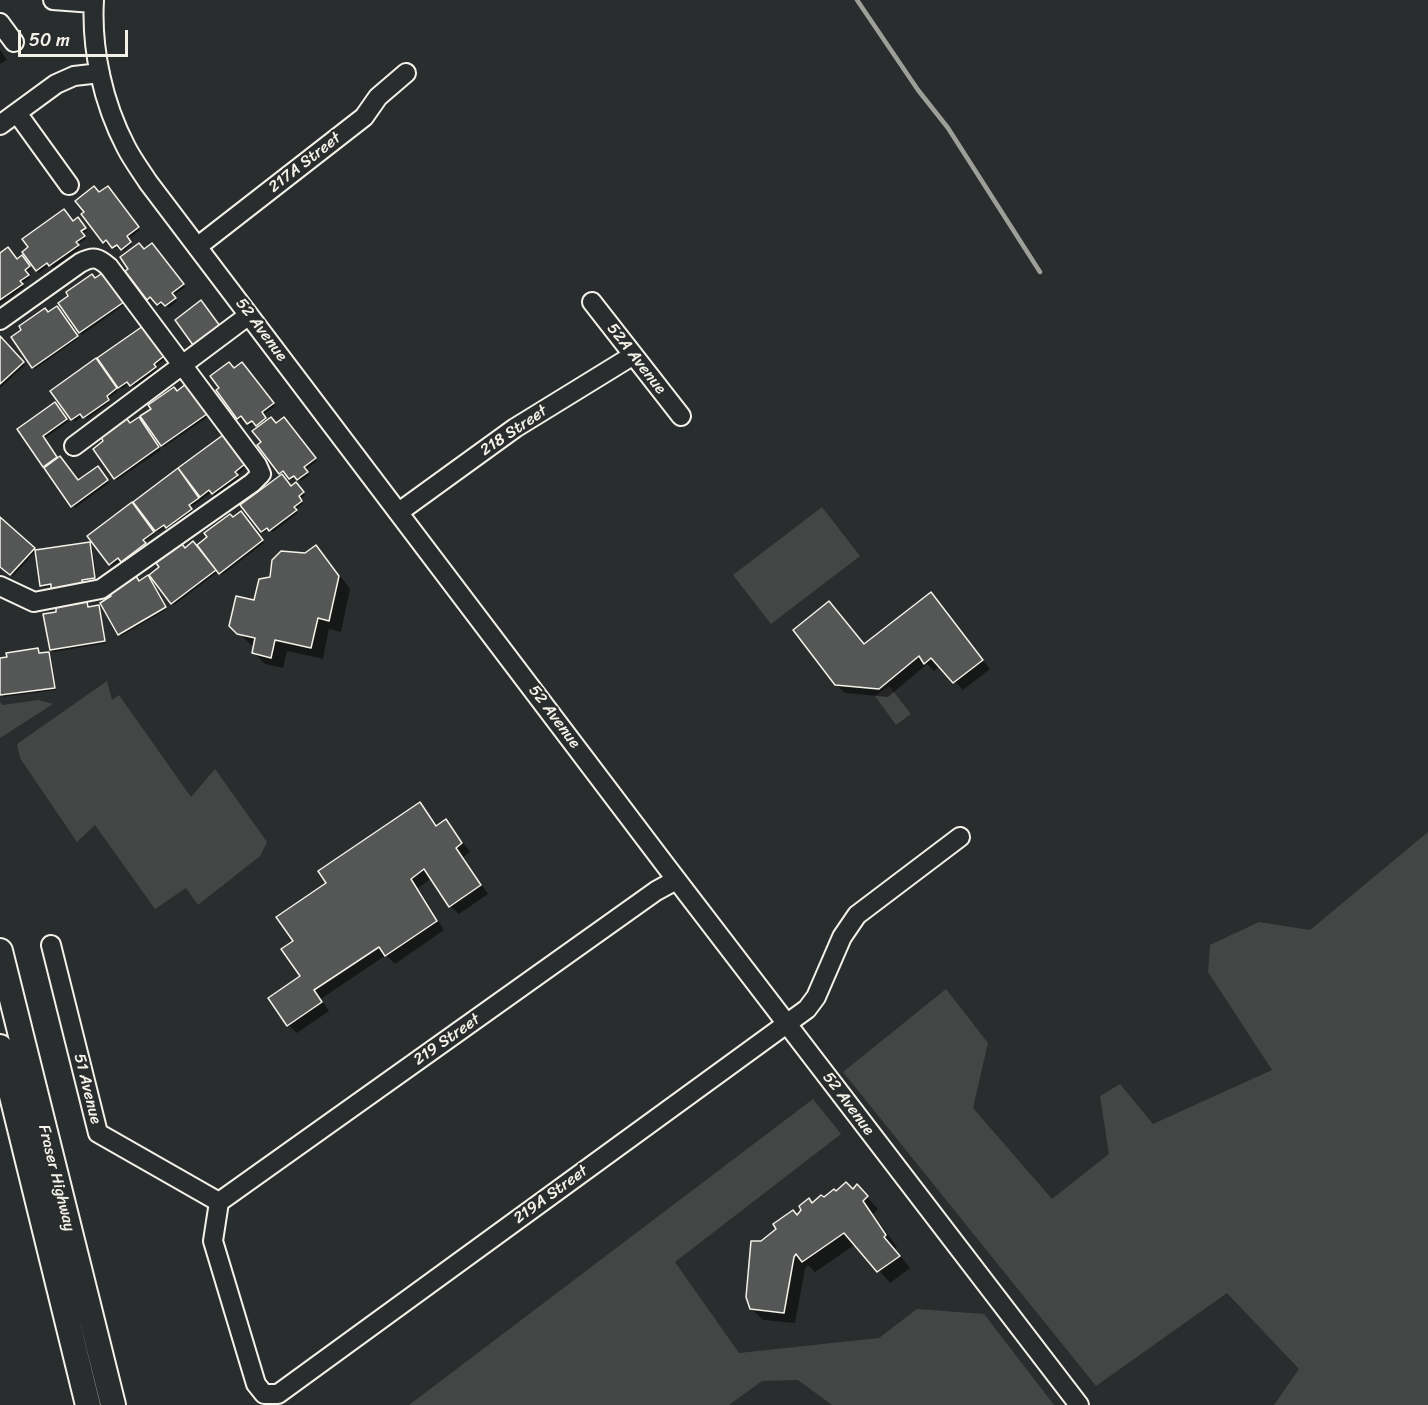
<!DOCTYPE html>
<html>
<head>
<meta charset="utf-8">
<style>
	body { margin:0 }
	#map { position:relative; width:1428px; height:1405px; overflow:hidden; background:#2a2d2e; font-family:Sriracha,sans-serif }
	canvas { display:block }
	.scale { position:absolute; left:18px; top:30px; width:110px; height:27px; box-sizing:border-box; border:3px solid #f4f1e8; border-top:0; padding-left:8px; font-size:18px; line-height:21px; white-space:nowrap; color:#f4f1e8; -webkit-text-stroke:4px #2a2d2e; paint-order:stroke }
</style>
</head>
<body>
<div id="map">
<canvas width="1428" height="1405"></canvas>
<div class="scale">50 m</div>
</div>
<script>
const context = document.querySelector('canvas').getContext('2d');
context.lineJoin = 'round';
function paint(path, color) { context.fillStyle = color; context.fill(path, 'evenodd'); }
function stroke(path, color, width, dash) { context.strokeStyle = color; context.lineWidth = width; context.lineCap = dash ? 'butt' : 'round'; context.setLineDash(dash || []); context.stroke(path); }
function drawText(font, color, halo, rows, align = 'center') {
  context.font = font + ' Sriracha,sans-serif'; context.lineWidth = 4.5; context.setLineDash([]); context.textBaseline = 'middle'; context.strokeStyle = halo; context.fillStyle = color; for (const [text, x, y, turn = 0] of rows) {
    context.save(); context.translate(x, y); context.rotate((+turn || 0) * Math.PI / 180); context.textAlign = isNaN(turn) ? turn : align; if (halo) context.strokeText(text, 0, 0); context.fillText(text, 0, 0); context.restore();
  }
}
const green = new Path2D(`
	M822,507l38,49 -89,68 -38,-49z
	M107,681l5,19 7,-5 72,102 24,-28 52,73 -7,14 -62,49 -12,-17 -31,21 -60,-84 -18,17 -57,-84 -3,-14z
	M889,686l22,28 -15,11 -21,-29z
	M38,700l15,4 -53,34v-36l3,3z
	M1428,832v573h-154l25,-36 -72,-76 -131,93 -253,-314 103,-83 42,54 -15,65 79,91 57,-45 -9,-58 20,-12 33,40 119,-54 -64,-98 2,-27 49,-23 51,8z
	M813,1099l28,35 -166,128 64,91 140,-15 38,-29 67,5 70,91h-222l-34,-25 -36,1 -33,24h-320z`);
const shadow = new Path2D(`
	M0,50l7,10 -7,4z
	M110,190l30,40 -12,9 4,5 -8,7 -4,-5 -5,3 -6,-7 -3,2 -2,-2 -5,-48z
	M80,221l7,10 -5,3 4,5 -9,6 3,3 -27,20 -3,-3 -11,8 -15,-21 49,-30z
	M154,247l31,40 -12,9 4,5 -8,7 -5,-5 -4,3 -7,-7 -3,2 -2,-2 -4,-48z
	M0,255l17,6 7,-1 7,9 -5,4 4,5 -9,6 3,3 -24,17z
	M106,276l19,28 -43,31 -2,-3 15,-53z
	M201,302l27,33 -25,18 -26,-33z
	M59,310l20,28 -44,31 -2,-2 15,-53z
	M145,330l20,29 -10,7 2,4 -23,17 -4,-4 -8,6 -2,-2z
	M0,338l25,27 -25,23z
	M98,362l20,29 -10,8 2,3 -23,17 -4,-4 -8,7 -23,-31z
	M244,366l31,40 -12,9 5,6 8,4 10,-4 31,40 -12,9 4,5 -8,6 -4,-4 -5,3 -6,-8 -3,3 -3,-2 -20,-46 -5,-5 -5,4 -6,-8 -3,2 -3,-2 -4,-48z
	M188,388l20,29 -44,30 -22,-31 35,-24z
	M57,407l11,15 -24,17 34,43 22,-12 9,13 -34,25 -56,-78z
	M141,421l20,29 -44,30 -2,-2 15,-53z
	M223,436l23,31 -10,8 3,3 -24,18 -3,-4 -22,16 3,4 -23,18 -3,-4 -9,6 -23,-30z
	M298,486l7,9 -5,4 3,4 -8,7 3,3 -25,19 -3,-3 -6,4 -2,-2 29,-43z
	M134,507l21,27 -11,8 3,4 -23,17 -3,-3 -9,6 -23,-30z
	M243,515l21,28 -42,32 -3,-4 -45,34 -2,-2 13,-54 12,-3 36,-27z
	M0,519l36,32 -23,25 -9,-9 -4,3z
	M89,543l3,3 5,34 -13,2v4l-29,4 -3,-4 -9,1 -2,-2z
	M316,547l11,11 23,31 -9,43 -12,-3 -6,30 -36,-8 -4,17 -18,-4 -11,-11 1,-7 -4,-1 -20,-20 24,-23 16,-24z
	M150,579l17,30 -46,27 -2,-2 20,-52z
	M931,594l59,75 -27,21 -23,-25 -6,6 -7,-7 -39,33 -43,-4 -9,-9 29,-38z
	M87,604l2,4 9,-2 2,3 6,34 -52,9 -3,-2z
	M37,650l3,4 9,-1 2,3 5,34 -53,7 -3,-7v-30z
	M420,804l18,22 8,-5 8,9 16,22 -7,5 25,37 -29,20 -9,-8 -18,-28 -14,10 26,42 -49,34 -9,-9 -65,44 8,12 -32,22 -9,-8 -18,-27 32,-21 -7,-36 33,-57z
	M857,1186l21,23 -5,5 24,33 -2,2 15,19 -20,15 -34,-39 -41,28 -7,-7 -3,4 -10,54 -32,-3 -12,-12 10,-65 37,-27 11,-16 4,4 40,-13z`);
const stream = new Path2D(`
	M857,0l61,90 30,38 92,144`);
const building = new Path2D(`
	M94,186l5,6 9,-6 31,41 -12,9 4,6 -10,8 -4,-5 -5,3 -6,-8 -3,3 -22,-29 3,-2 -9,-11z
	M64,209l9,12 5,-4 8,11 -5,3 4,5 -9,6 3,3 -30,21 -2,-3 -11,8 -14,-19 6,-5 -6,-8z
	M139,243l5,6 8,-6 32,41 -12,9 4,5 -11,8 -4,-4 -4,3 -7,-8 -3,3 -22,-29 3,-2 -8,-12z
	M8,247l9,12 5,-4 8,11 -5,4 4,5 -9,6 3,3 -23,16v-47z
	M104,272l20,30 -45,31 -21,-30 10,-7 -2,-4 26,-18 3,4z
	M201,300l19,26 -27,19 -18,-25z
	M57,306l21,30 -46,32 -21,-31 10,-7 -2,-4 26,-18 3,4z
	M143,326l21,30 -10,8 2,3 -26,19 -3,-4 -9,6 -21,-30z
	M0,336l24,26 -24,22z
	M96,358l21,30 -10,8 2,4 -26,18 -3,-4 -9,6 -21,-29z
	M229,362l5,6 8,-6 32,41 -12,9 4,6 -10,8 -4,-5 -5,3 -6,-8 -4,3 -21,-29 3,-2 -9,-12z
	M186,384l21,30 -46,32 -21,-30 11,-7 -3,-4 26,-18 3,4z
	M55,402l12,17 -24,17 14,21 -14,10 -26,-38z
	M139,417l20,30 -45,32 -21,-30 10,-8 -2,-4 26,-18 3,4z
	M271,417l5,6 8,-6 32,41 -12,9 4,5 -11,8 -3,-4 -5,3 -6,-8 -4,3 -22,-29 4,-3 -9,-11z
	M223,435l22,29 -10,8 3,3 -26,19 -3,-4 -9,7 -22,-29z
	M60,456l18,24 20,-14 10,14 -37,27 -27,-39z
	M178,468l21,30 -10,7 3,4 -26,19 -2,-3 -9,6 -22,-29z
	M282,474l9,12 5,-4 8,10 -5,4 3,5 -8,6 3,3 -28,21 -2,-3 -6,4 -21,-27z
	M132,502l22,30 -11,8 3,3 -25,19 -3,-4 -9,7 -22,-29z
	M241,511l22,29 -44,34 -22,-29 10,-8 -3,-4 26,-19 3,3z
	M0,517l35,31 -25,27 -10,-8z
	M193,541l23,29 -45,34 -22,-29 10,-8 -3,-4 26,-19 3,4z
	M90,542l5,36 -13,2 1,5 -32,4v-5l-11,2 -5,-36z
	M316,545l23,31 -10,45 -11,-3 -7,30 -36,-8 -4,18 -19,-5 3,-15 -18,-4 -8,-8 7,-30 18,4 5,-21 11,-2 2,-17 9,-9 24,2z
	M148,575l18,32 -48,28 -18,-32 11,-7 -2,-4 27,-16 3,5z
	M931,592l52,68 -30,23 -22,-25 -7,6 -5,-8 -40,33 -44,-4 -42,-55 36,-29 35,43z
	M87,602l1,5 11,-2 6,36 -55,9 -7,-36 13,-2v-5z
	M38,648l1,5 10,-1 6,36 -55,7v-37l7,-1 -1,-4z
	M420,802l16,24 10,-7 16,24 -6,5 25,37 -32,22 -25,-38 -13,10 26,42 -52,35 -6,-9 -65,43 8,12 -35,24 -19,-28 32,-22 -19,-27 12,-8 -17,-24 50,-34 -8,-12z
	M846,1182l7,7 4,-5 11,12 -5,5 23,34 -2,2 16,19 -23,16 -33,-39 -42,29 -6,-8 -2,3 -10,56 -34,-4 -4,-12 5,-56h10l15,-12 -3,-5 20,-14 4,5 4,-5 -2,-4 10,-8 3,5 9,-8 3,2 10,-8 2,2z`);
const minor = new Path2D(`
	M53,0l40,3
	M94,0c-3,49 9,103 32,147 6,12 15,24 22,35l518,684 413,539
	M0,23l14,19
	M17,113l52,72
	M0,125l56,-41 18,-8 26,-3
	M197,247l167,-130 14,-20 28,-24
	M592,302l89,114
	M0,320l80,-57c13,-7 18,-6 29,4l148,198 4,9 -9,9 -151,106 -67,13 -34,-16
	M74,446l175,-131
	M399,512l116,-84 117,-72
	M51,945l47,188 121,69
	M219,1202l-6,39 43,143 8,10h14l529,-385 9,-12 26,-60 15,-22 103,-78
	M219,1202l437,-311 20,-11`);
const major = new Path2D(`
	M0,951l113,454
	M0,1047l88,358`);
const streetNames = [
	["217A Street",305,163,-38],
	["52 Avenue",261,330,53],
	["52A Avenue",636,359,52],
	["218 Street",514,431,-34],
	["52 Avenue",554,717,53],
	["219 Street",447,1040,-35],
	["51 Avenue",87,1089,76],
	["52 Avenue",848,1104,53],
	["Fraser Highway",56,1178,76],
	["219A Street",551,1195,-36]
];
paint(green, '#444645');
paint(shadow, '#0007');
stroke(stream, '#9f9f9a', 4.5);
paint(building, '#555756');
stroke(building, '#f4f1e8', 1.5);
stroke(minor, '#f4f1e8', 22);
stroke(major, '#f4f1e8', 28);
stroke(minor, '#2a2d2e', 18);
stroke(major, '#2a2d2e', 24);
drawText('16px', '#f4f1e8', '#2a2d2e', streetNames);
</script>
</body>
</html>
